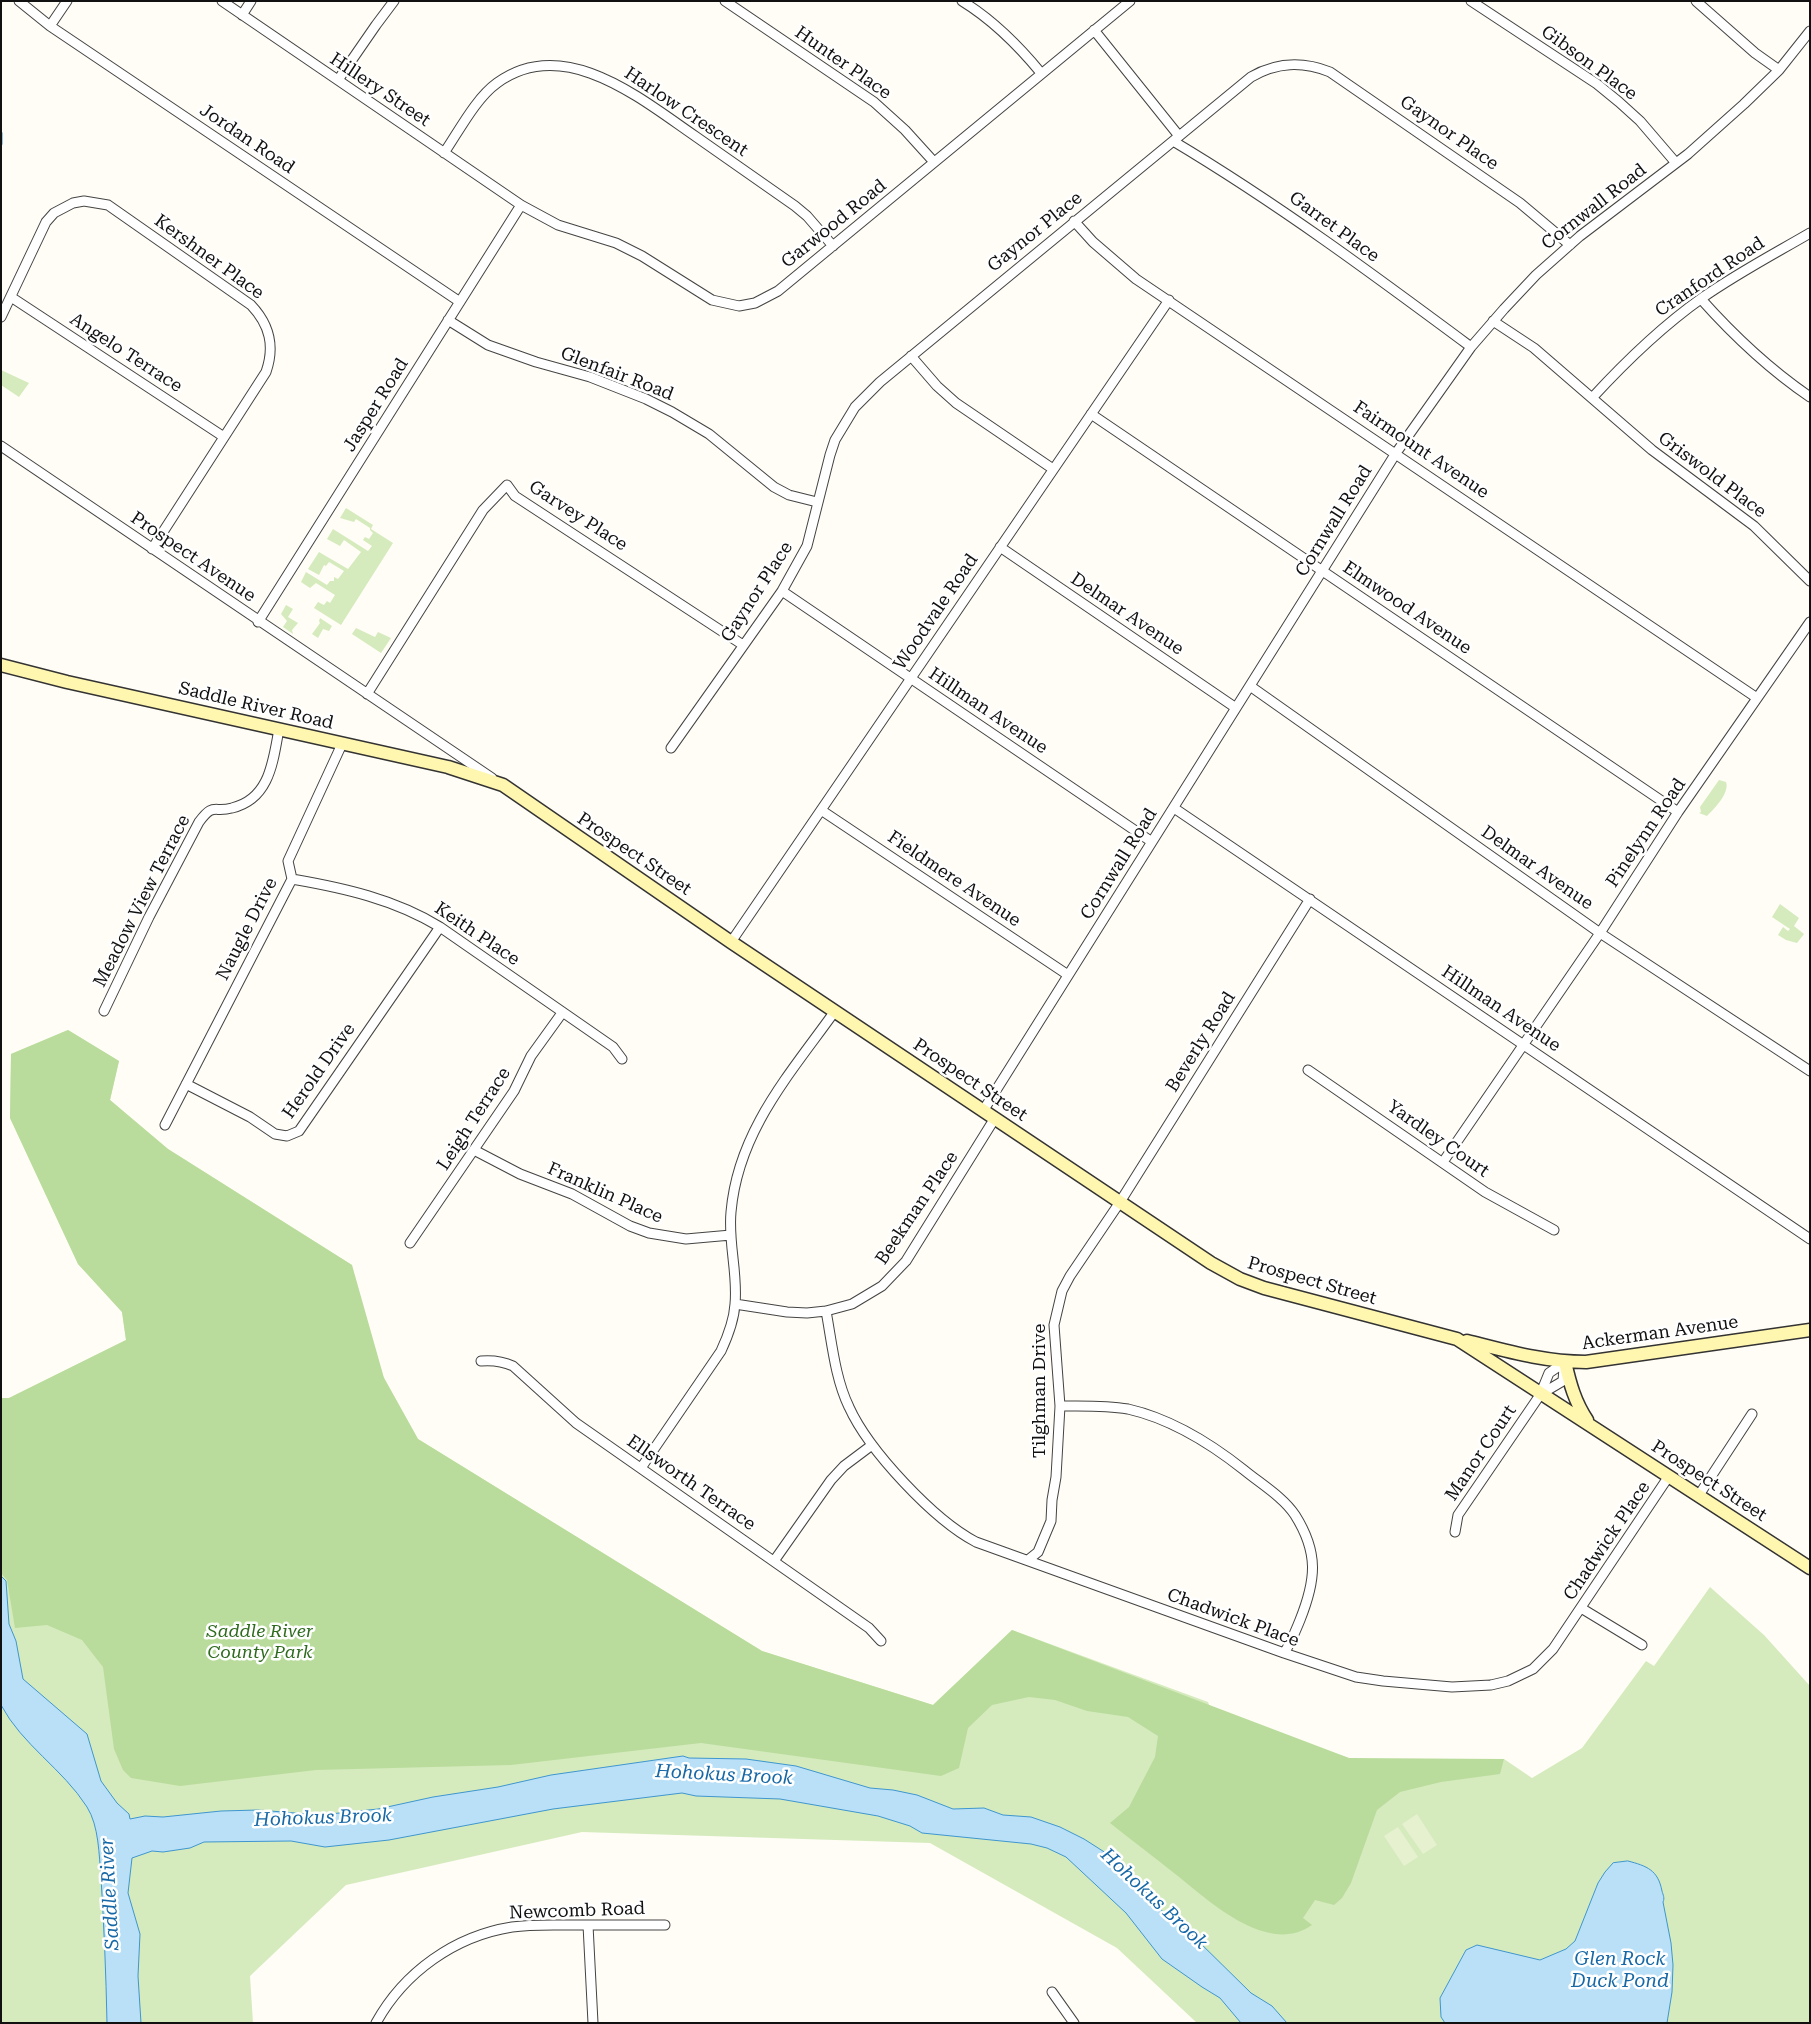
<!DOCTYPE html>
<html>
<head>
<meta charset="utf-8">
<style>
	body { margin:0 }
	#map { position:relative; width:1811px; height:2024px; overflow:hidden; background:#fffdf5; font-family:"Roboto Serif",serif }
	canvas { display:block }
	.frame { position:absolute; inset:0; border:2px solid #111; pointer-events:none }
</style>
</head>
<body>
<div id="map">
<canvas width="1811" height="2024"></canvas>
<div class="frame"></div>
</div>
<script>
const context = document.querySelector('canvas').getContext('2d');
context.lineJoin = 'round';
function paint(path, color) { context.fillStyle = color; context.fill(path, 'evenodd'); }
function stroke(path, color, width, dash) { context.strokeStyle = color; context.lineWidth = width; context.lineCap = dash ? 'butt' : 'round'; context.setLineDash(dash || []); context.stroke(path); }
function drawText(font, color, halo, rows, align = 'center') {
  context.font = font + ' "Roboto Serif",serif'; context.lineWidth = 5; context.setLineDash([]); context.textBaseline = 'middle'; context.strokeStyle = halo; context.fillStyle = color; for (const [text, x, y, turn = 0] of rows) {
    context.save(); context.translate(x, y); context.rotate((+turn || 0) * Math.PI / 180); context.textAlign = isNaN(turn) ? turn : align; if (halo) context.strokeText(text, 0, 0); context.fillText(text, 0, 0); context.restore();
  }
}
const green = new Path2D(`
	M1,370l28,13 -10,14 -18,-12z
	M346,508l27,17 -2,4 22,14 -52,82 -27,-17 4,-6 6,3 3,-4 3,2 5,-8 -19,-12 -6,5 -9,-6 5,-10 21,13 3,-4h4v-4l4,2 6,-8 -15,-9 -3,4 -2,-1 -5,10 -11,-6 11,-17 29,17 13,-17 -17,-12 -4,6 -13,-7 6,-10 35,22 4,-5 -9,-6 2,-3 4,2 4,-6 -3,-3v-2l-14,-9 -2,3 -14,-4z
	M286,605l7,4 -5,8 10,6 -6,7 1,4 -10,-7 4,-6 -6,-7z
	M320,618l12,8 -3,5 -6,-2 -5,9 -6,-4 8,-11 -1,-2z
	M356,628l19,9 3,-5 13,6 -10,15 -29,-19z
	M1719,780l7,2c4,11 -12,27 -19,34l-8,-3 2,-1 -1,-5z
	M1780,904l19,14 -5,8 10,8 -7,9 -11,-3 -8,-5 5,-8 5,4 2,-2 -18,-12z
	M68,1030l51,31 -9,39 58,49 184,116 6,66 60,108 344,212 171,54 79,-75 196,72 3,8 138,48 75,4 80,-3 28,19 50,-30 64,-87 8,5 56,-79 54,48 46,51v337h-613l-80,-75 -187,-105 -348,-11 -236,53 -96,91 3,47h-252v-625h8l117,-58 -4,-28 -44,-48 -68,-146 1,-64z`);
const forest = new Path2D(`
	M68,1030l51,31 -9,39 58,49 184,116 32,113 34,61 344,212 171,54 79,-75 337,128 155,1 -4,15 -59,8 -41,10 -23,18 -26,73 -9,15 -8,7 -19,-5 -12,18 9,7c-45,32 -105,-26 -138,-52 -21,-17 -43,-33 -64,-50l19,-16 26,-50 3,-21 -30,-19 -41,-6 -32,-11 -26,-3 -37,8 -24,23 -9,40 -18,8 -240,-33 -190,22 -195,5 -136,16 -49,-8 -8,-8 -9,-21 -11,-82 -21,-27 -35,-15 -32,3 -8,-48 -6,-7v-175h8l117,-58 -4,-28 -44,-48 -68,-146 1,-64z`);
const pitch = new Path2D(`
	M1417,1814l20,31 -14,9 -21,-30z
	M1398,1827l20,30 -14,9 -20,-30z`);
const water = new Path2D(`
	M1,1576l5,5 3,43 7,17 7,38 64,55 14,47 16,22 12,11 1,5 15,-3 18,1 58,-6 37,-1 62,5 58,-6 55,-12 65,-10 53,-12 132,-19 6,2 57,1 50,7 74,22 23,2 24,5 36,14 31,-1 19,7 28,2 29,10 24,12 36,23 45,52 26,20 60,59 21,13 15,17h-46l-21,-25 -18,-11 -40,-28 -36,-46 -60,-56 -19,-9 -16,-4 -109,-11 -12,-7 -32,-10 -98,-17 -84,-3 -14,-3 -129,16 -164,31 -64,7 -34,-6 -87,1 -14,6 -27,4 -11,-1 -20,7 -4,35 12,41 -2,42 3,47h-34c-1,-49 -3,-97 -6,-145 -2,-23 -2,-52 -14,-71 -24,-38 -65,-62 -86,-102z
	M1628,1861c19,5 30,9 34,30 1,4 3,7 1,11l8,41 2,22 -1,27 -5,31h-222l-4,-6 -1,-19 26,-48 11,-5 63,15 26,-11 9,-8 23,-58 7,-11 8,-9z`);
const stream = new Path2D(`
	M1,133v11`);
const street = new Path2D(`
	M19,1l31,25 410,276
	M222,1l299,204 37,20 58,18 26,13 70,44 27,6 16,-3 23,-12 352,-290
	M725,1l149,101 31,28 29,32
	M962,1c31,19 56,44 79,72
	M1471,1l126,83 22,18 21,19 36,42
	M1696,1l59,52 24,17
	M242,15l9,-14
	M50,26l17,-25
	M1094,30l85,106
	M338,80l38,-55 18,-24
	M1173,141c104,62 201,134 298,206
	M444,153c15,-22 32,-55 53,-70 67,-49 144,16 198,53 33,23 67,47 100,70l12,10 26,30
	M1074,221l19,21 43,37 621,419
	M11,297l213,140
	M1701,299c33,37 68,70 109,98
	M1,317l45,-95 8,-9 19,-10 11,-2 24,4 143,100c19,20 24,41 15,67l-114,177
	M448,320l40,25 48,17 54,15 56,22 26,13 37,22 65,53 15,8 28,7
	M1493,321l41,27 118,102 102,76 56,55
	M911,356l26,30 19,17 97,66
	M1592,398c34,-37 69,-71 110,-100 34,-24 72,-44 108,-65
	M1091,414l587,398
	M1,446l491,332
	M1000,547l236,161
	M782,591l370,251
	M258,622l263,-417
	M1250,686l350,247 210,138
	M367,694l116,-184 24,-25 8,11 228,149
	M671,748l111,-157 25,-45 23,-91 5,-15 20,-33 25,-25 371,-305c26,-15 51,-16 79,-5l190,131 50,42
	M1174,808l636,431
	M821,810l247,165
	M292,879c52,9 102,20 148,48l173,120 9,12
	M731,942l438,-642
	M104,1011l45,-94 50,-95c15,-20 14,-9 33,-14 38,-9 41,-47 47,-79
	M1308,1070l177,122 69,38
	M186,1084l64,33 25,17 12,2 12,-5 141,-204
	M983,1111l413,-658 75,-106 33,-38 32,-34 44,-39 108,-82 56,-50 35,-34 31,-39
	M165,1125l127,-246 -4,-18 54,-117
	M474,1150l46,24 52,20 58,32 19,7 37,6 45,-4
	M1443,1162l157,-229 78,-121 132,-190
	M410,1243l104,-152 17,-35 31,-43
	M735,1304l52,8 20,1 19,-2 26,-7 30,-18 24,-25 89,-143
	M826,1311c6,32 9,67 23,96 20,44 85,113 127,135l308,111 72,24 27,4 69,6 39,-2 17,-4 25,-12 20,-20 116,-173
	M481,1361c12,-1 21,0 32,5l63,57 293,205 12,13
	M1541,1394l22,-13 1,-14
	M1060,1406c22,0 45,-1 68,3 44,10 82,34 116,61 17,14 39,27 51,45 24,38 21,65 5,105 -5,12 -9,23 -16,33
	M641,1468l80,-117c7,-15 13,-31 14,-47 3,-31 -7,-61 -4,-92 7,-81 59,-138 104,-201
	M1699,1495l53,-81
	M1455,1532l3,-17 82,-120 9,-22 16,-11
	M1028,1560l10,-8 13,-31 1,-21 4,-23 4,-71 -6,-81 8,-34 8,-15 50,-74 190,-303
	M774,1561l57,-81 13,-14 28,-21
	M1581,1608l61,37
	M588,1925l5,98
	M1052,1992l22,31
	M376,2023c28,-51 79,-87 136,-96 20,-3 41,-2 61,-2 31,0 62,0 92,0`);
const secondary = new Path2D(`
	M1,665l66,17 381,85 55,18 228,157 480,321 29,16 24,9 193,51 353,229
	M1467,1341c40,10 77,21 119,21l224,-32
	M1565,1362c5,22 10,40 22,58`);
const streetNames = [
	["Hunter Place",843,63,35],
	["Gibson Place",1589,63,36],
	["Hillery Street",380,90,34],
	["Harlow Crescent",686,112,34],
	["Gaynor Place",1449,133,35],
	["Jordan Road",247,139,34],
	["Cornwall Road",1594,207,-38],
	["Garwood Road",834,224,-39],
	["Garret Place",1334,227,36],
	["Gaynor Place",1035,232,-39],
	["Kershner Place",209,257,36],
	["Cranford Road",1710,277,-34],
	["Angelo Terrace",126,353,33],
	["Glenfair Road",617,374,21],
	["Jasper Road",376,405,-58],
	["Fairmount Avenue",1421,450,34],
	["Griswold Place",1712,475,37],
	["Garvey Place",578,516,33],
	["Cornwall Road",1334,521,-58],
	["Prospect Avenue",193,557,34],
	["Gaynor Place",757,592,-57],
	["Elmwood Avenue",1407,608,34],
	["Woodvale Road",936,612,-56],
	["Delmar Avenue",1127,614,34],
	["Saddle River Road",256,706,13],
	["Hillman Avenue",988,711,34],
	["Pinelynn Road",1646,833,-56],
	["Prospect Street",634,854,34],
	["Cornwall Road",1119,864,-58],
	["Delmar Avenue",1537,868,35],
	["Fieldmere Avenue",954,879,34],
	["Meadow View Terrace",142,901,-63],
	["Naugle Drive",247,929,-63],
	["Keith Place",477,934,34],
	["Hillman Avenue",1501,1009,34],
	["Beverly Road",1201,1042,-58],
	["Herold Drive",319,1071,-55],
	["Prospect Street",970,1080,34],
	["Leigh Terrace",474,1119,-57],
	["Yardley Court",1438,1139,35],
	["Franklin Place",605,1193,24],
	["Beekman Place",917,1208,-56],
	["Prospect Street",1312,1281,16],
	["Ackerman Avenue",1660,1333,-8],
	["Tilghman Drive",1040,1391,-90],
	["Manor Court",1481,1453,-56],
	["Prospect Street",1709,1481,33],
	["Ellsworth Terrace",691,1483,35],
	["Chadwick Place",1607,1541,-56],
	["Chadwick Place",1233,1618,20],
	["Newcomb Road",577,1911,-2]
];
const parkNames = [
	["Saddle River",260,1632],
	["County Park",260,1653]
];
const waterNames = [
	["Hohokus Brook",724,1775,3],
	["Hohokus Brook",323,1818,-2],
	["Saddle River",110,1894,-93],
	["Hohokus Brook",1154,1899,43],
	["Glen Rock",1620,1959],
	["Duck Pond",1620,1981]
];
paint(green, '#d5ebbd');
paint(forest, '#b9dc9c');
paint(pitch, '#e6f2cf');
paint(water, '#b9e0f7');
stroke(water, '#3f96cf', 1);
stroke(stream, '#3f96cf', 3);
stroke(street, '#444', 11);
stroke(secondary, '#333', 15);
stroke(street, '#fff', 9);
stroke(secondary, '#fff6b0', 12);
drawText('18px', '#111', '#fff', streetNames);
drawText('italic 18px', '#2f6b1f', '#fff', parkNames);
drawText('italic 19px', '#1768a6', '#fff', waterNames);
</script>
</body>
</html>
